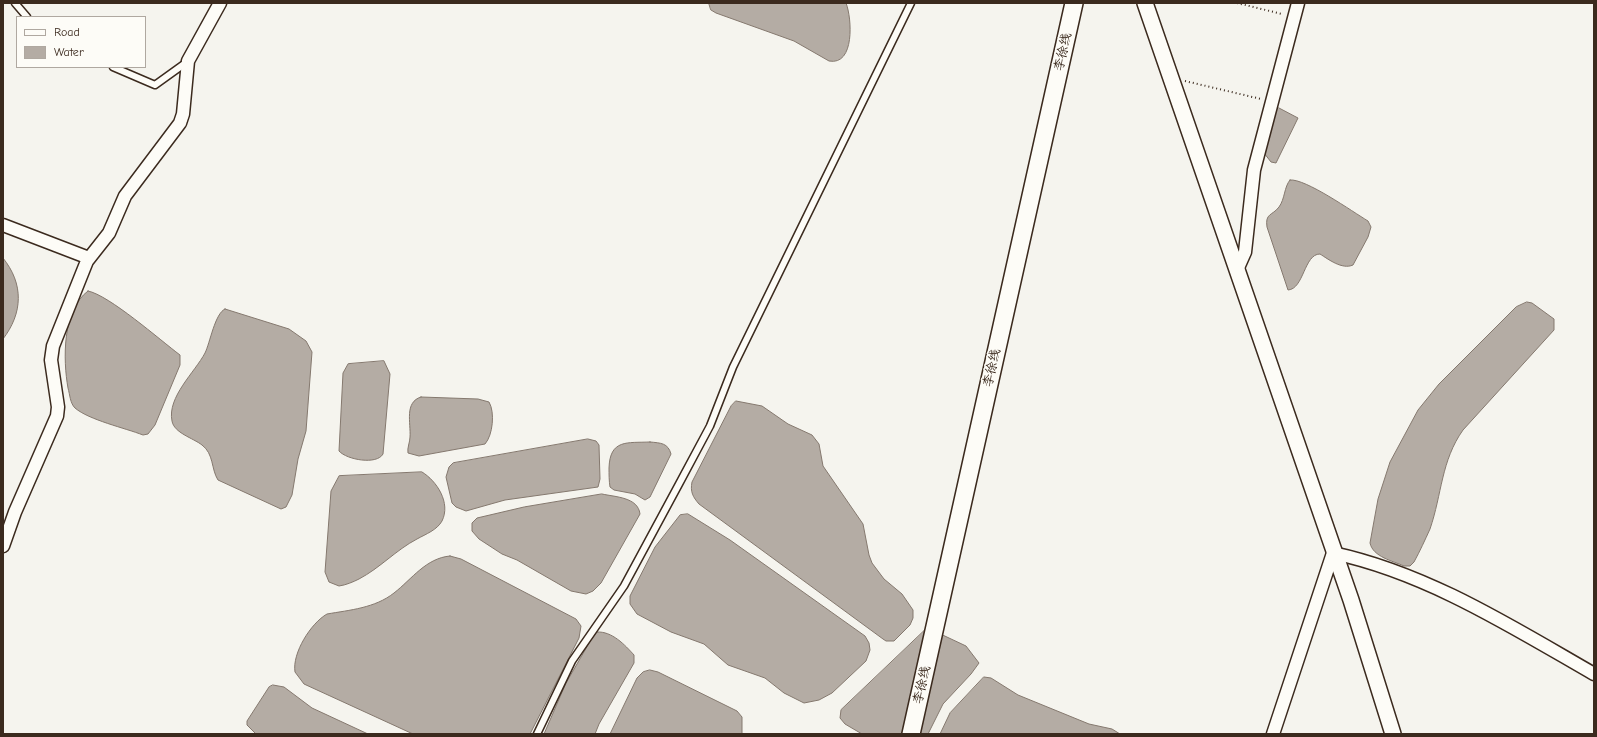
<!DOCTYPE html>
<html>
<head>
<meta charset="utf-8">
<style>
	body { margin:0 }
	#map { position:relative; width:1597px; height:737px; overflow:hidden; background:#f5f4ee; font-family:"Comic Neue",sans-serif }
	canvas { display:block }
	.frame { position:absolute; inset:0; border:4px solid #3b2a1e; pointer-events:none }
	.legend { position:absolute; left:16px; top:16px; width:130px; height:52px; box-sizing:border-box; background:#fdfcf7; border:1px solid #afa8a0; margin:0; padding:5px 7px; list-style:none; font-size:12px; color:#3b2a1e }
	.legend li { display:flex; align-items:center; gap:8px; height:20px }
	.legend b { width:20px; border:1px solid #afa8a0 }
</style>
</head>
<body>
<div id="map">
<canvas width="1597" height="737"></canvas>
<div class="frame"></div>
<ul class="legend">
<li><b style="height:5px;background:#fdfcf7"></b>Road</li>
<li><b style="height:11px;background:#b4aca4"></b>Water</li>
</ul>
</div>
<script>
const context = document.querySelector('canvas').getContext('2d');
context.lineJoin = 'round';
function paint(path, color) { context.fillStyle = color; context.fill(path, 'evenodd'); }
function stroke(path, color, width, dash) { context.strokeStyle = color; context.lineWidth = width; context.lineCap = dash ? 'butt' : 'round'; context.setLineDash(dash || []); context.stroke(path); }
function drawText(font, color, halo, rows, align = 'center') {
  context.font = font + ' "Comic Neue","LXGW WenKai TC",sans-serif'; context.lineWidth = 3; context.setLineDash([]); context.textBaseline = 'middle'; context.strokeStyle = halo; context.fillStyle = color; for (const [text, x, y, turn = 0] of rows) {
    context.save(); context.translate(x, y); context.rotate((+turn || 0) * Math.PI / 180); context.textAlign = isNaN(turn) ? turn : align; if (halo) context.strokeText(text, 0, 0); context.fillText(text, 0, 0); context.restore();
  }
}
const water = new Path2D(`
	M709,3h137c6,15 9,63 -17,58l-35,-20 -78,-28 -5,-3z
	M1279,108l19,10 -22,45 -5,-1 -7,-9 12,-43z
	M1290,180c15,-2 63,32 78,41l3,6 -3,10 -15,28c-11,5 -25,-6 -33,-11 -16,0 -16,35 -32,36l-21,-63c-2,-14 5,-11 12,-20 6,-8 5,-20 11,-27z
	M3,258c21,26 20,55 0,81z
	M88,291c21,4 72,49 92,64v10l-25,60 -7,9 -5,1c-18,-7 -54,-15 -68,-27 -5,-5 -5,-13 -7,-20 -5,-28 -6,-78 20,-97z
	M1527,302l5,1 22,16v11l-91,100c-22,31 -21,64 -33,99 -5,11 -10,22 -16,33l-4,4h-6c-11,-5 -31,-9 -34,-23l8,-44 12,-37 28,-52 21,-26 77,-77z
	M225,309l64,20 17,12 6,11 -6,79 -8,28 -6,36 -6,12 -5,2 -63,-29c-7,-11 -4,-26 -16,-35 -9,-7 -28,-12 -30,-24 -5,-24 23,-49 33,-68 5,-10 10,-40 20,-44z
	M384,361l6,13 -7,80c-6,11 -36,6 -44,-3l4,-78 5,-9z
	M421,397l57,2 11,3c6,10 4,33 -4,42l-66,12 -11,-3c-1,-5 2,-11 2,-16 1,-14 -6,-35 11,-40z
	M736,401l26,5 26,18 24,11 7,9 4,22 40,58 6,31 3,8 12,16 18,15 11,16v8l-3,7 -16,16h-8l-3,-2 -184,-135c-6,-7 -9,-12 -7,-22l39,-76z
	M588,439l8,2 3,4 1,34 -2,8 -93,13 -39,11 -10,-4 -4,-4 -6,-26 3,-10 4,-4z
	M650,442c11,1 18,1 21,12l-21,43 -5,3 -10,-6 -21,-4 -4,-3c-1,-6 -1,-13 -1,-19 1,-29 18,-25 41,-26z
	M422,472c15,9 29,31 20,49 -5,9 -16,13 -25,18 -21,11 -37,29 -58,40 -6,3 -13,6 -20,7l-10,-4 -4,-10 6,-81 8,-15z
	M602,494c13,3 36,3 38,20l-39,69 -8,8 -7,3 -15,-3 -54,-31 -15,-6 -23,-15 -7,-8v-8l5,-5 47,-11z
	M688,514l42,26 135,96 4,7 1,7 -4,11 -34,32 -13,7 -15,3 -20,-10 -19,-15 -37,-13 -24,-21 -33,-12 -34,-18 -7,-10v-8l25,-49 25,-32z
	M450,556l11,3 115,60 5,7 -2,12 -49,96h-117l-109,-50 -9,-12c-3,-19 16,-49 32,-58 23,-4 48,-6 67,-21 18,-14 32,-35 56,-37z
	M925,630h7l34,16 13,17 -8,11 -28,30 -15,30h-66l-17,-10 -5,-6 1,-8z
	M597,632c15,-1 28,13 37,23v8l-35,61 -4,10h-51l22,-51 26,-45z
	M650,670l8,2 79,39 5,6v17h-132l27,-56 6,-6z
	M984,677l7,1 27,17 71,29 23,5 8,5h-180l10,-21z
	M273,685l11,2 28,21 56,26h-112l-9,-9v-4l22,-34z`);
const path = new Path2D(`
	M1237,3l45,11
	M1185,81l76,18`);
const service = new Path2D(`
	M15,3l12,14
	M113,67l42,18 32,-23
	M537,734l35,-73 52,-75 55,-102 31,-58 23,-59 178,-364`);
const minor = new Path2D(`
	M3,225l86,33
	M1237,270l8,-18 9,-82 44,-167
	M3,546l12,-34 42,-96 1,-9 -7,-47 2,-14 34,-85 22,-28 16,-37 55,-73 3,-9 5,-53 32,-58
	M1273,734l60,-181c94,20 179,74 261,121`);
const tertiary = new Path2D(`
	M1145,3l206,597 42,134`);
const secondary = new Path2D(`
	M911,734l163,-731`);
const streetNames = [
	["李徐线",1063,52,-77],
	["李徐线",992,368,-77],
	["李徐线",922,685,-77]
];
paint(water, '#b4aca4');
stroke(water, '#84786e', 1);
stroke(service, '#3b2a1e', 9);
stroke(minor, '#3b2a1e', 15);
stroke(tertiary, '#3b2a1e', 18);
stroke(secondary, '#3b2a1e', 20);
stroke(path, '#3b2a1e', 2, [1, 3]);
stroke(service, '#fdfcf7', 6);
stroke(minor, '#fdfcf7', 12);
stroke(tertiary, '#fdfcf7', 15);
stroke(secondary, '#fdfcf7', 17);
drawText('13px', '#3b2a1e', '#fdfcf7', streetNames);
</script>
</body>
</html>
